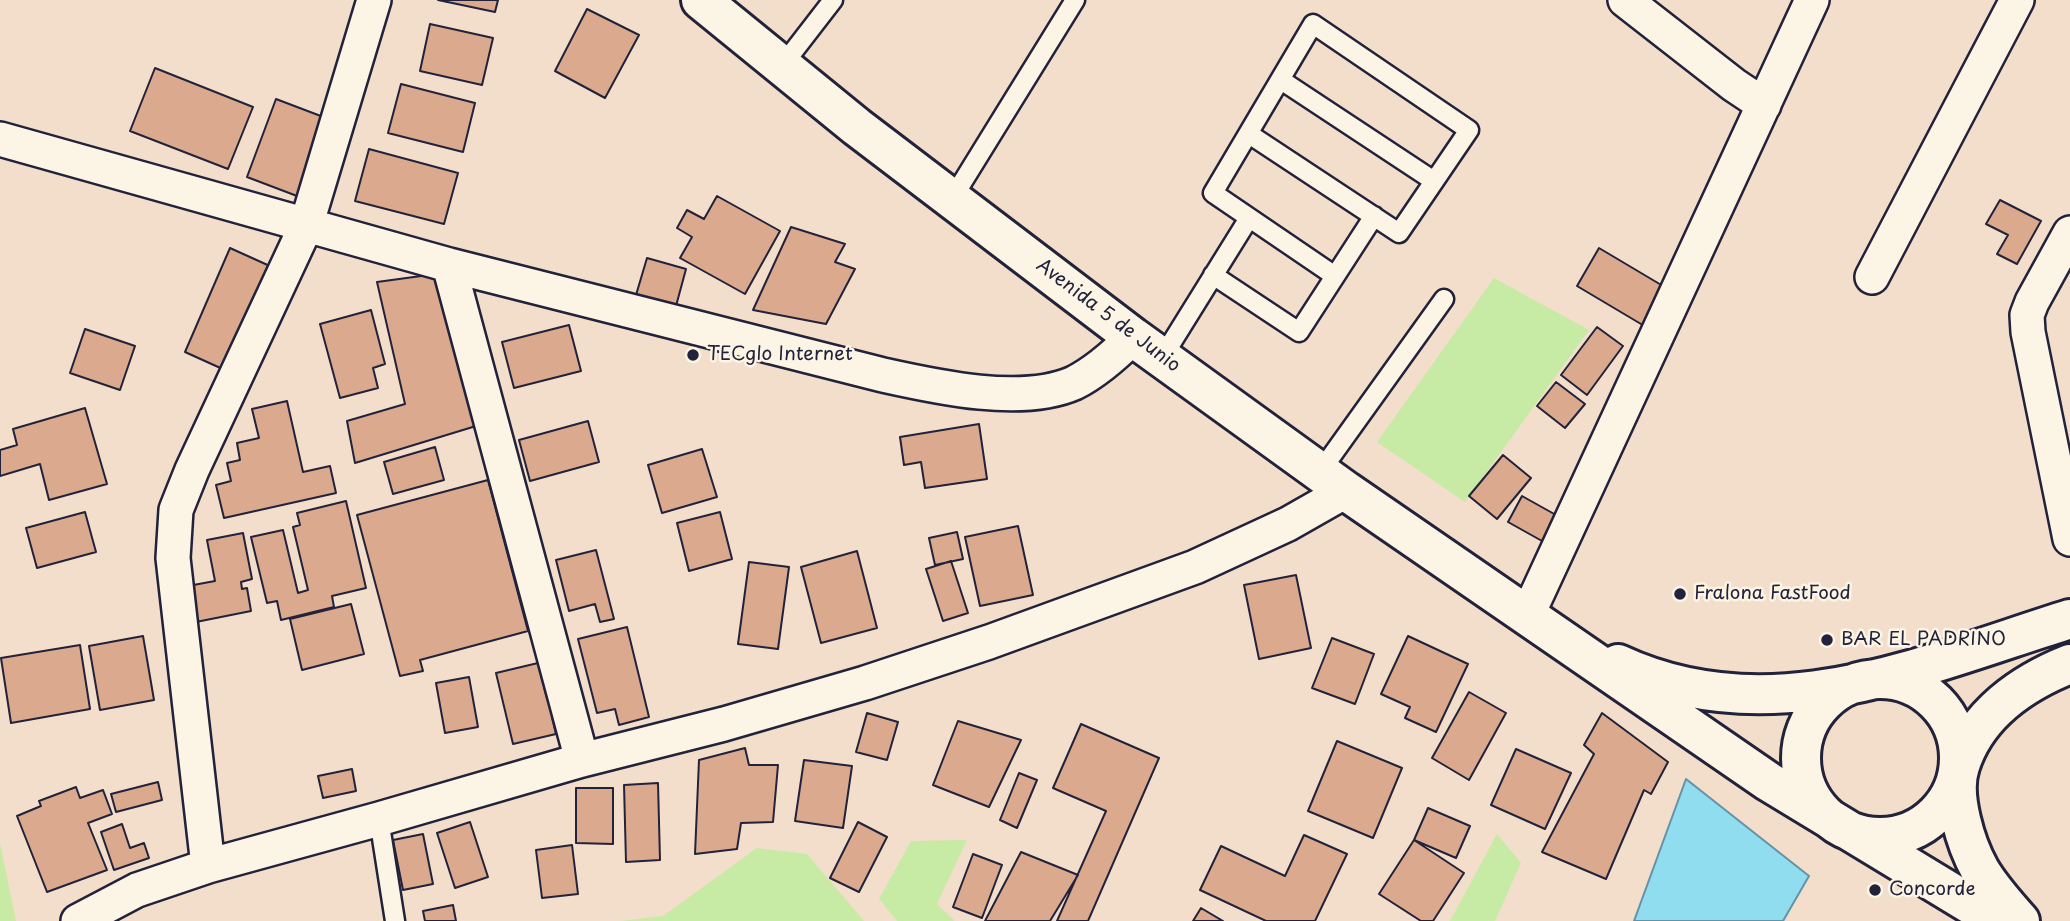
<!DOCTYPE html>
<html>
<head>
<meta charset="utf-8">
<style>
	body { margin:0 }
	canvas { display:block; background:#f2decb }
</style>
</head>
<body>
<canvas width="2070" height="921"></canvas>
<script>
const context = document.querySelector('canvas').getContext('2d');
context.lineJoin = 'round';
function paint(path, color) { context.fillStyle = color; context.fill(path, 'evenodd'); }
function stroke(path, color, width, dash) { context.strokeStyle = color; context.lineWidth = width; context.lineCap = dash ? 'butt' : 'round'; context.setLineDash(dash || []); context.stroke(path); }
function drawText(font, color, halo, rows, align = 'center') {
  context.font = font + ' "Playpen Sans",sans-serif'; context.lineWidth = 5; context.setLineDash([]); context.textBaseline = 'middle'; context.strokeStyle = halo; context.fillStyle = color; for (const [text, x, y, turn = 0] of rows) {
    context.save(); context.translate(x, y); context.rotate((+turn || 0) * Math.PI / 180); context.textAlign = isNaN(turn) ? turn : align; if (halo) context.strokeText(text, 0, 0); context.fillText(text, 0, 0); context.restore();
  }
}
const green = new Path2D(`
	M1494,278l95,52 -124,172 -88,-60z
	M1497,834l24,29 -26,58h-45z
	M967,840l-30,64 18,17h-58l-18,-22 32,-58z
	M0,843l16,78h-16z
	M757,848l50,6 57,67h-244l43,-5z`);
const water = new Path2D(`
	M1686,779l123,97 -26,45h-149z`);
const building = new Path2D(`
	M438,0h60l-3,12z
	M587,9l52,26 -34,63 -50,-27z
	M430,24l63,14 -11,47 -62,-14z
	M155,68l98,39 -25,62 -98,-38z
	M401,84l74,19 -12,49 -75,-19z
	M276,99l50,19 -29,78 -50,-19z
	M369,149l89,24 -14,51 -89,-23z
	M717,196l63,35 -35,63 -65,-36 12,-21 -15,-9 10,-18 17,9z
	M2000,200l41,21 -24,43 -20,-10 11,-19 -22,-11z
	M791,227l54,17 -10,18 20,7 -29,55 -73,-14z
	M230,248l42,19 -45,104 -42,-19z
	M1599,248l69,41 -22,38 -69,-41z
	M647,258l39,11 -10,37 -40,-11z
	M436,274l40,152 -121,37 -8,-42 58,-17 -28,-122z
	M371,310l14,54 -12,4 5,20 -38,10 -20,-74z
	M569,325l12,46 -67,17 -12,-46z
	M1597,327l26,19 -36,49 -26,-20z
	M85,329l50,17 -15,44 -50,-17z
	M1556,382l29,22 -20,24 -28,-22z
	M287,401l16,71 27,-6 6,27 -112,25 -8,-33 15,-4 -4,-18 13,-3 -3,-17 22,-5 -7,-29z
	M85,408l22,76 -58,16 -9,-36 -40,12v-26l17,-5 -4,-16z
	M588,421l11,41 -69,19 -11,-41z
	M979,424l8,55 -62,9 -4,-26 -17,3 -4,-28z
	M435,447l9,33 -51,14 -9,-32z
	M702,449l15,48 -55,16 -14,-48z
	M1503,455l28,23 -34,41 -28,-23z
	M488,480l40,151 -108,29 3,11 -23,5 -43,-161z
	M1522,496l34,19 -14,26 -34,-19z
	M346,501l20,87 -34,8 2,11 -53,13 -4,-19 -10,2 -16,-66 32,-7 15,63 10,-3 -15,-63 7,-2 -3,-12z
	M85,512l11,40 -59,16 -11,-40z
	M720,512l12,47 -43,12 -12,-48z
	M1018,526l15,69 -53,11 -15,-69z
	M957,532l6,27 -28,6 -6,-27z
	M243,533l9,46 -11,3 1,7 5,-1 4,23 -55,11 -8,-36 27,-5 -8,-41z
	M596,550l18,69 -14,3 -5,-18 -26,7 -13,-51z
	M857,551l20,77 -56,15 -20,-76z
	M951,561l17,52 -25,8 -17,-52z
	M749,562l40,5 -11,82 -40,-5z
	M1296,575l15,73 -52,11 -15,-74z
	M351,604l13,50 -62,16 -12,-51z
	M627,627l22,90 -30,8 -4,-16 -18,4 -19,-74z
	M143,636l11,64 -54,10 -11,-64z
	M1408,636l60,28 -32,68 -31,-14 5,-11 -29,-13z
	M1332,638l42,16 -19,50 -43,-16z
	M80,645l10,64 -79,14 -10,-65z
	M538,663l9,35 10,-2 4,19 -9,2 4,17 -43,10 -17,-71z
	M469,677l9,50 -33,6 -9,-50z
	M1469,692l37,21 -37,67 -37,-22z
	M867,713l31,9 -11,38 -31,-8z
	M1602,713l66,49 -17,32 -7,-4 -38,89 -64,-27 52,-98 -10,-9z
	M958,721l63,19 -32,67 -56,-22z
	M1081,724l78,34 -71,163h-31l49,-110 -53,-23z
	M1337,741l65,27 -29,70 -65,-27z
	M745,748l4,17h29l-5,57 -32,1 -4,26 -42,5 4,-94z
	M1516,749l55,24 -26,56 -54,-24z
	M804,760l48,6 -9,62 -48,-7z
	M352,769l4,22 -33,7 -5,-22z
	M1019,773l18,7 -20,48 -17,-8z
	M158,782l4,18 -46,12 -5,-18z
	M658,783l2,77 -34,2 -2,-77z
	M76,787l4,11 23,-8 9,24 -24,9 19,47 -60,22 -30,-76 24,-10 -2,-5z
	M576,788h37v56l-37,-1z
	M1428,808l42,18 -14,32 -42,-18z
	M470,822l18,55 -33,11 -18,-55z
	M858,822l29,15 -28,55 -29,-14z
	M122,824l8,24 14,-5 5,15 -35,12 -13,-38z
	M423,834l10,50 -30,6 -10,-50z
	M1304,835l43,19 -32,67h-49l-66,-31 21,-44 64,30z
	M1414,840l50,33 -31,48h-12l-42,-27z
	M572,845l6,49 -36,4 -6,-48z
	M1021,852l57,23 -28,46h-65z
	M973,854l29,11 -20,53 -29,-11z
	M453,905l3,16h-31l-2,-10z
	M1201,908l22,13h-30z`);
const lane = new Path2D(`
	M782,66l51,-66
	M1281,80l153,101
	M1249,134l150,99 70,-103 -156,-106 -100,169 122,83
	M952,199l123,-199
	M1213,275l86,57 75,-116
	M1162,358l87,-140
	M1320,472l124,-173
	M379,819l16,102`);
const street = new Path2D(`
	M1625,0l109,85 30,20
	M0,139l449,126 434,110c54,12 139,31 191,8 22,-11 42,-29 59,-46
	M2070,233l-38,69 -5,13 1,17 42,207
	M449,265l133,495
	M1872,277l145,-277
	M1527,616l285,-616
	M208,866l-35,-308 3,-48 16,-40 114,-244 68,-226
	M78,921l59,-31 71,-24 171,-47 203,-59 142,-36 141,-41 124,-41 206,-75 93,-43 58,-33`);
const secondary = new Path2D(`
	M701,0l156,127 276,210 213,154 423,291 229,139
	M1618,664c152,71 305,1 452,-45
	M1801 758a79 79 0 1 1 158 0a79 79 0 1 1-158 0Z
	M2020,921c-14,-16 -29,-32 -40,-51 -14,-25 -30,-75 -20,-104 16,-51 62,-83 110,-102`);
const markers = [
	[693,355,7,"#22223b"],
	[1680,594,7,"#22223b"],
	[1827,640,7,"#22223b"],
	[1875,890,7,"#22223b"]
];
const streetNames = [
	["Avenida 5 de Junio",1108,316,37]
];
const poiNames = [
	["TECglo Internet",707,355],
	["Fralona FastFood",1694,594],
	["BAR EL PADRINO",1841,640],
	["Concorde",1889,890]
];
paint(green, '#c7eba5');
paint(water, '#90ddef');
stroke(water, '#6492a7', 2);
paint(building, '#dba98d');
stroke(building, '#22223b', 2);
stroke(lane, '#22223b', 23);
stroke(street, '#22223b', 38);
stroke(secondary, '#22223b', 44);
stroke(lane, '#fcf5e5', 18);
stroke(street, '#fcf5e5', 33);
stroke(secondary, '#fcf5e5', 38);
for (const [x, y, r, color] of markers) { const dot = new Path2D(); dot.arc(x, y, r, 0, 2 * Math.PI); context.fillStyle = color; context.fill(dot); stroke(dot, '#fcf5e5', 2.5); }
drawText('19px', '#22223b', '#fcf5e5', streetNames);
drawText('19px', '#22223b', '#fcf5e5', poiNames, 'left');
</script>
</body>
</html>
